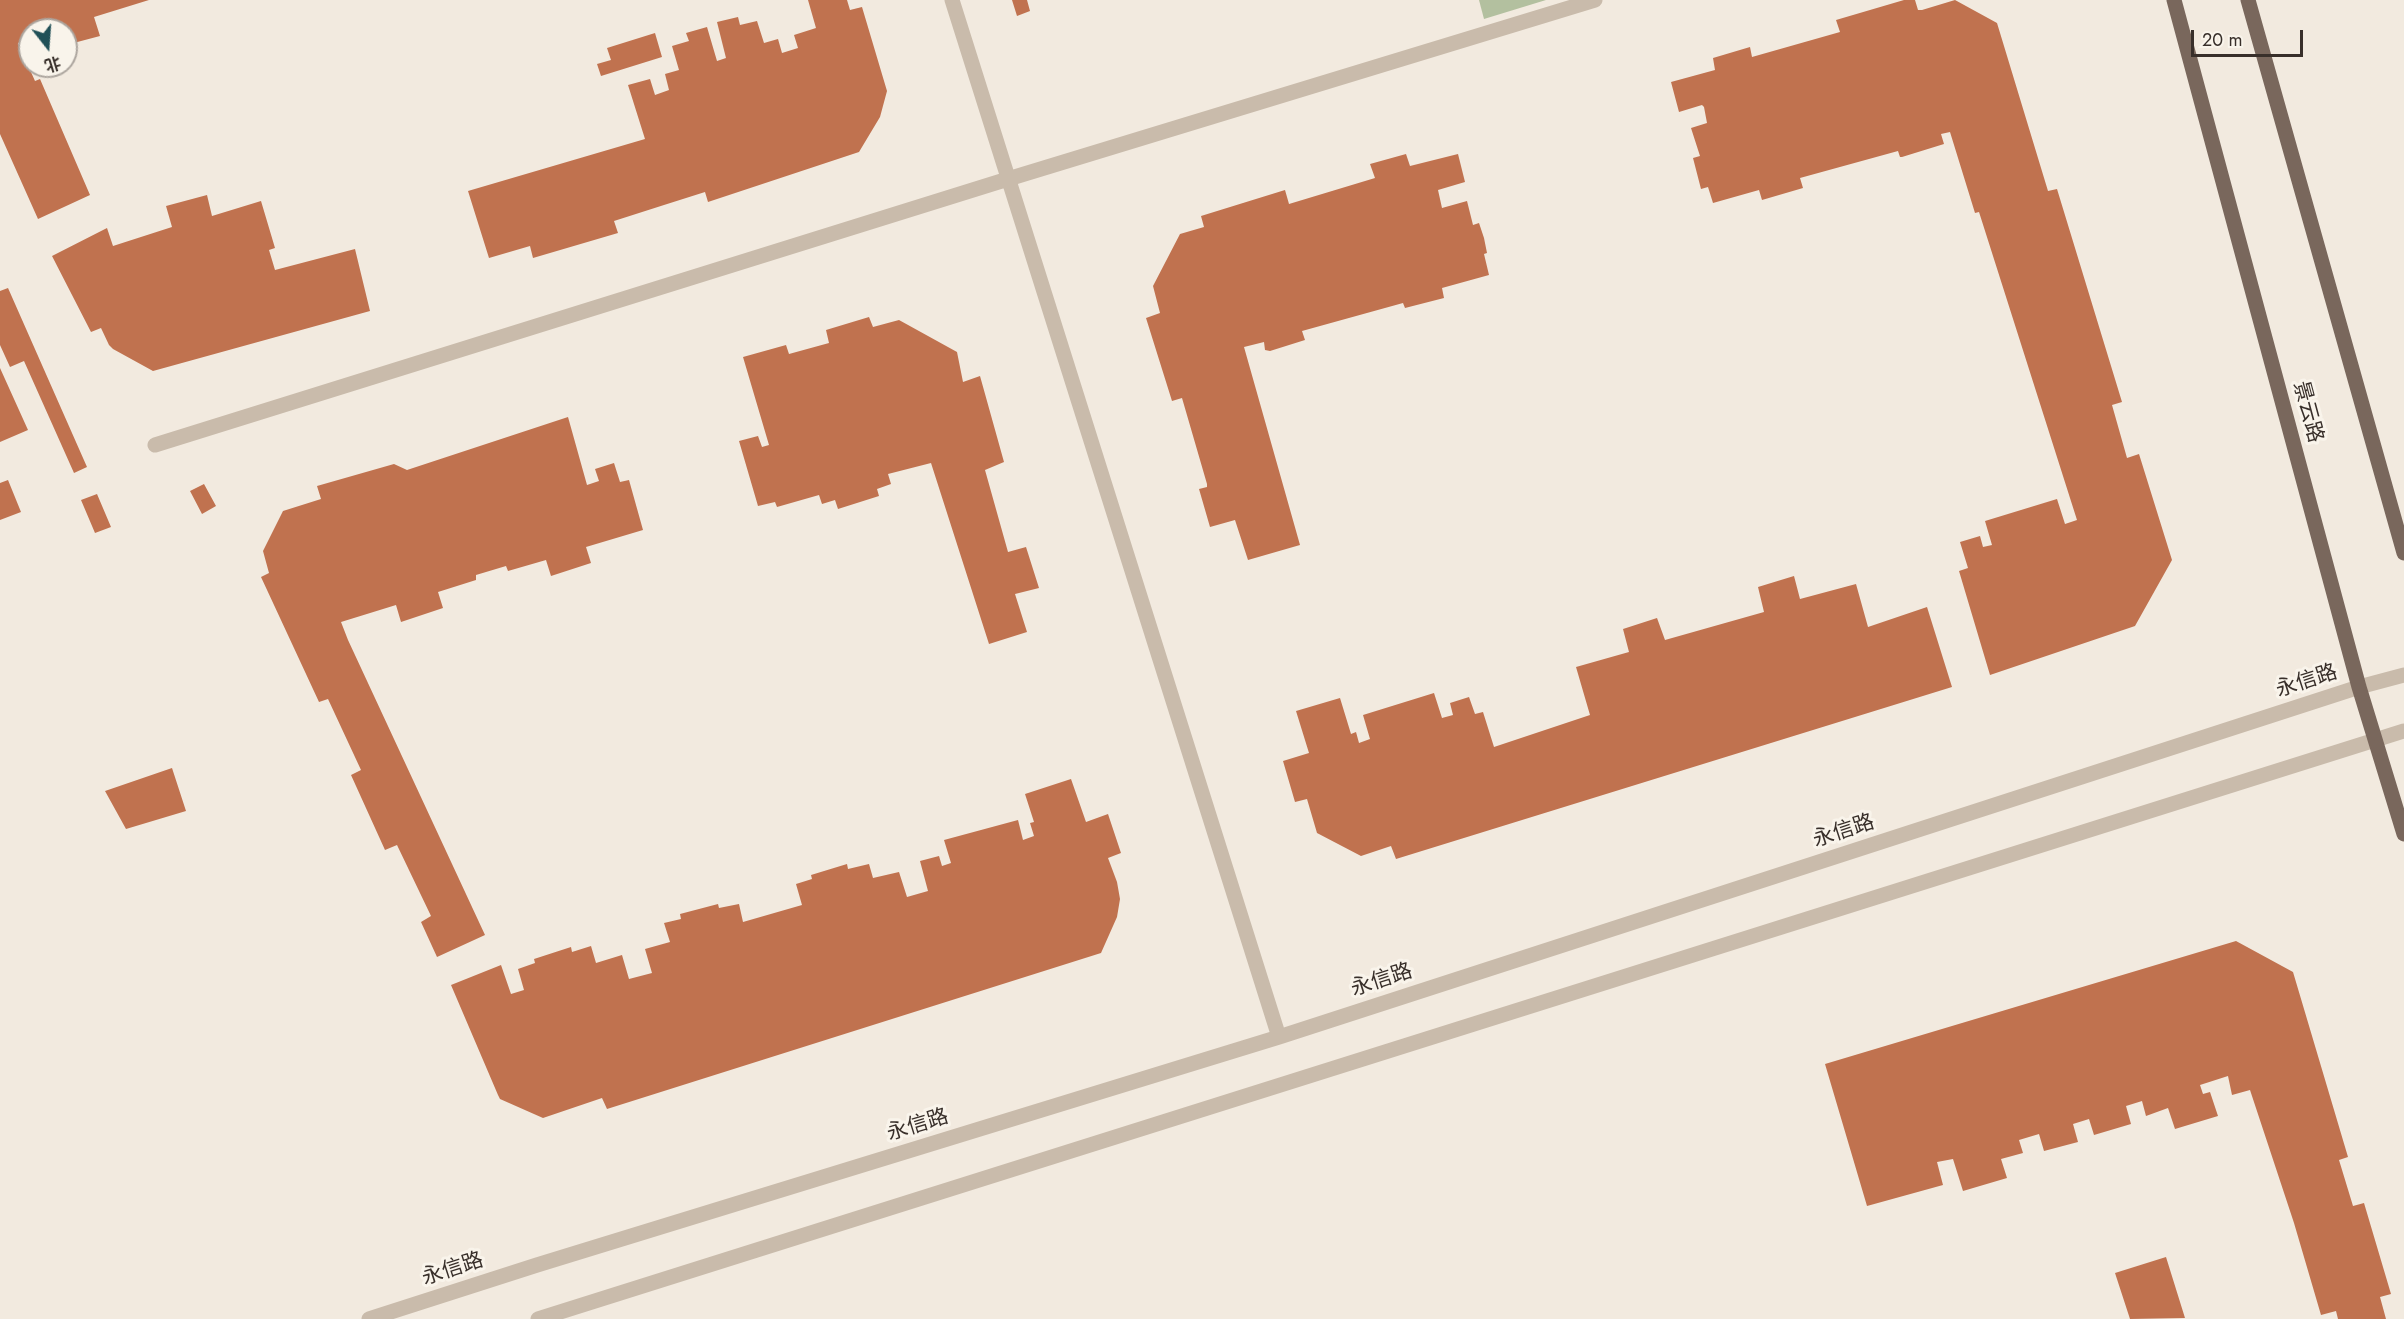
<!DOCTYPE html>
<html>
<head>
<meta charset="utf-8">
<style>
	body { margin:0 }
	#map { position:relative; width:2404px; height:1319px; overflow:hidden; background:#f2eadf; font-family:Jost,"Noto Sans SC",sans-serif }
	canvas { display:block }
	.north { position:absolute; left:18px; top:18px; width:60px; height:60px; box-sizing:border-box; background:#f9f4eb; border:2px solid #aca59e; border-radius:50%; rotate:163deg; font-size:16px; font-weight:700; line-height:24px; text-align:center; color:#382f2a }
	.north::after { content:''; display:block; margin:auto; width:21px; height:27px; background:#215057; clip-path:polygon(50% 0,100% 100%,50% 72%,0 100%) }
	.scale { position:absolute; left:2191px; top:30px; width:112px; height:27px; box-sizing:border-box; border:3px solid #382f2a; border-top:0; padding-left:8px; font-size:18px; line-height:21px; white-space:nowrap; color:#382f2a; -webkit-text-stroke:4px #f9f4eb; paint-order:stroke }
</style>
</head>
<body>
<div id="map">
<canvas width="2404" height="1319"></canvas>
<div class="north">北</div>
<div class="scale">20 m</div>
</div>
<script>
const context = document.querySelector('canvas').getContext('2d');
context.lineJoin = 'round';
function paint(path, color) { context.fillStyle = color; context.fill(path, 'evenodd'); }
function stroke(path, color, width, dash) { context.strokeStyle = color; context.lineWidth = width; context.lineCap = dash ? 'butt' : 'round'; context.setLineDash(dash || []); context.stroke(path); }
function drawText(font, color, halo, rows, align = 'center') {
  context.font = font + ' Jost,"Noto Sans SC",sans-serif'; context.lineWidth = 6; context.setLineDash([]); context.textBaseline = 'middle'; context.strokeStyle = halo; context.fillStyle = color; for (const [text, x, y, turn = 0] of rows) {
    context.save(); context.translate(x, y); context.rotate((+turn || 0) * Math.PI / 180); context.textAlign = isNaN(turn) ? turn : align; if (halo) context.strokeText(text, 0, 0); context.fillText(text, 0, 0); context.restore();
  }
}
const green = new Path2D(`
	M1479,0h67l-62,19z`);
const building = new Path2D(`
	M0,0h149l-55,17 6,19 -34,9v-15h-36v9l-12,4 17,38 5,-2 50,116 -52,24 -38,-85z
	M808,0h39l3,10 12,-3 25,84 -7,26 -21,35 -151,50 -3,-10 -41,13 -50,16 4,12 -85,25 -3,-12 -41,12 -21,-67 177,-52 -17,-54 22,-6 5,16 14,-5 -4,-16 14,-4 -7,-24 17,-5 -3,-8 21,-6 10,34 9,-3 -9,-36 21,-5 2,8 17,-4 7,22 14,-4 4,14 16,-5 -4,-13 22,-7z
	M1012,0h15l3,11 -13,5z
	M1904,0h11l3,10h4l33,-10 42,23 51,168 9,-2 65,213 -10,3 15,53 12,-4 33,106 -37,66 -145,49 -31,-104 9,-3 -8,-26 20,-6 3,11 9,-2 -7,-24 72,-22 8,25 12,-4 -98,-308 -4,1 -25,-81 -9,2 3,10 -42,13h-2l-2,-6 -98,27 3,10 -41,12 -3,-10 -46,13 -5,-16 -7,2 -8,-31 7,-2 -9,-28 16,-5 -3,-16 -2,-2 -23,7 -8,-30 44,-12 -2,-12 37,-11 2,10 88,-25 -4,-12z
	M655,33l7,24 -61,19 -4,-12 14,-4 -4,-12z
	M1406,154l4,12 48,-12 7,28 -27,8 4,18 25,-7 6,24 6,-2 5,15 3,15 -3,1 5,21 -47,13 2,10 -39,10 -2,-5 -101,28 3,9 -35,11 -5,-1 -1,-8 -20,5 56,198 -52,15 -13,-40 -25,7 -11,-38 8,-2v-3l-25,-86 -10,3 -26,-83 14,-5 -7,-27 27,-52 24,-7 -3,-11 84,-26 4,14 86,-26 -5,-14z
	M207,195l5,21 49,-15 14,47 -6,2 6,20 80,-21 15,62 -217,60 -40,-22 -4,-4 -8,-17 -10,4 -39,-76 55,-28 6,18 59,-19 -6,-21z
	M8,288l79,179 -13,6 -50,-112 -14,6 -10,-22v-54z
	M869,317l4,10 26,-7 58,32 6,30 17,-6 24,86 -19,8 23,82 18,-5 13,41 -24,6 12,38 -38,12 -58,-181 -43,11 3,10 -14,5 2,7 -41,13 -3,-9 -13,4 -3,-9 -42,12 -2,-5 -17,4 -19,-65 19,-5 4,11 7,-2 -26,-88 43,-12 3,9 40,-11 -3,-13z
	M0,368l28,62 -28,12z
	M568,417l19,68 12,-4 -4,-12 19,-6 6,19 9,-2 14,50 -57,17 5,16 -40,13 -5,-16 -38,11 -2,-5 -30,9v5l-38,12 5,16 -42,14 -5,-17 -55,17 7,18 137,295 -48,22 -16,-35 10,-6 -34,-71 -12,5 -34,-75 10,-5 -33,-71 -9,3 -58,-125 8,-4 -6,-22 20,-40 38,-12 -4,-13 77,-22 13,6z
	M8,480l13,32 -21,8v-37z
	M204,484l12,22 -14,8 -12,-23z
	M97,494l14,33 -16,6 -14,-33z
	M1794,576l6,23 56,-15 12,43 59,-20 25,80 -556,172 -5,-13 -30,10 -44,-23 -10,-34 -12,3 -12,-41 26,-8 -13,-42 44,-13 11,36 5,-2 3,11 11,-4 -7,-24 71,-22 8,25 11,-3 -3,-12 19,-6 6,17 8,-2 11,35 96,-32 -14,-48 53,-15 -6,-23 34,-11 8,22 99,-28 -6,-25z
	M172,768l14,43 -60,18 -21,-38z
	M1071,779l15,43 22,-8 13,39 -13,5 9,24 3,17 -3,18 -16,36 -494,156 -5,-11 -59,20 -43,-19 -2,-4 -47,-110 50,-20 10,29 13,-4 -6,-21 17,-6 -1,-4 37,-12 1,5 19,-6 5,17 26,-8 7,24 23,-6 -7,-24 25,-7 -6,-19 17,-4 -1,-5 38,-10 1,4 20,-4 4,18 59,-17 -6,-21 16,-5 -1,-4 36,-11 1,5 21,-5 4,14 26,-6 8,25 21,-6 -8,-30 19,-5 3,10 9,-3 -7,-23 74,-20 5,20 11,-4 -4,-13 4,-1 -9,-28z
	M2236,941l57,31 55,185 -9,3 14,46 11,-3 27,91 -11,3 6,22h-48l-2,-8 -15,4 -27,-92 -44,-133 -18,5 -4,-19 -28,9 3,9 7,-2 8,24 -43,13 -7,-21 -22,8 -4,-15 -16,5 5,18 -37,11 -5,-16 -16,5 5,18 -34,9 -5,-17 -20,6 4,13 -22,6 6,19 -44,13 -10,-32 -16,3 6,23 -76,21 -42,-142z
	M2166,1257l19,61 -55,1 -15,-46z`);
const minor = new Path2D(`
	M952,0l327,1037
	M155,445l853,-266 587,-179
	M369,1319l168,-54 742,-228 1080,-350 45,-12
	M538,1319l1866,-588`);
const major = new Path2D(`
	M2174,0l185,687 45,147
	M2248,0l156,553`);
const streetNames = [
	["景云路",2307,412,75],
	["永信路",2307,682,-18],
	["永信路",1844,832,-18],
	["永信路",1382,981,-18],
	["永信路",918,1126,-17],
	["永信路",453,1270,-18]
];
paint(green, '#b3c09f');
paint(building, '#c0724f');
stroke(minor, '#c9bbab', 15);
stroke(major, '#79675c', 15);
drawText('21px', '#382f2a', '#f9f4eb', streetNames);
</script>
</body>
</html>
